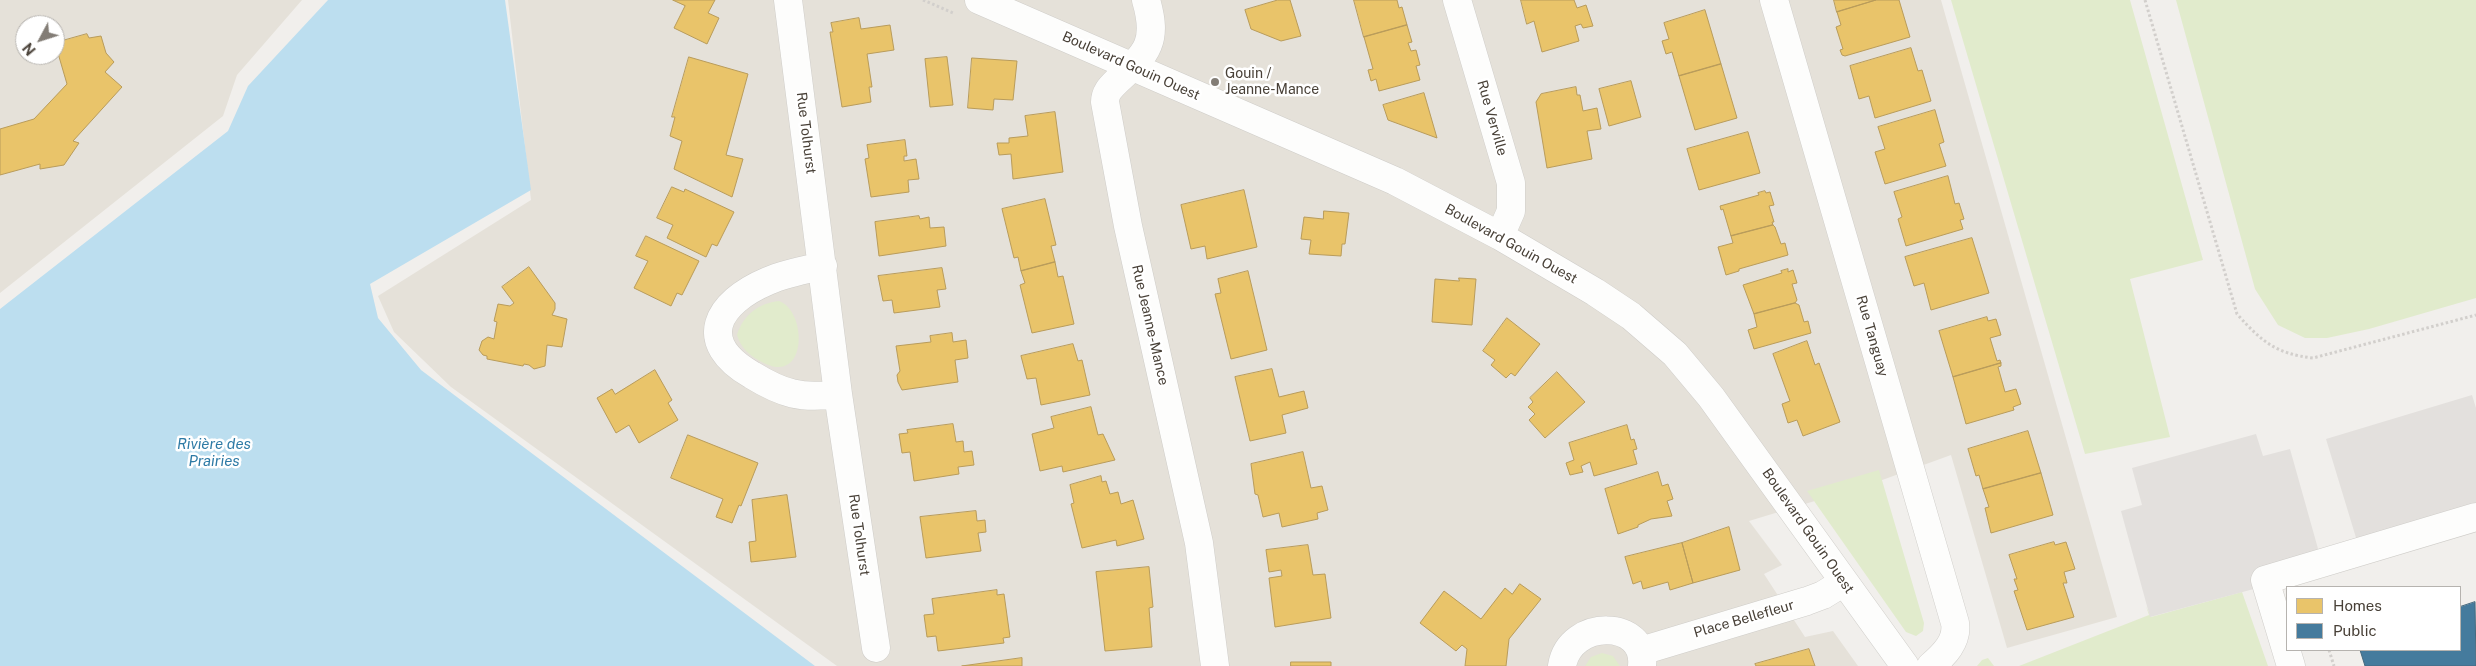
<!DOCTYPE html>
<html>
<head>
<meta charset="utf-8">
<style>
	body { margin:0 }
	#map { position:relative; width:2476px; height:666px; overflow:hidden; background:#f1efec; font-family:"Public Sans",sans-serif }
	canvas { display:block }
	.legend { position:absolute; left:2286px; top:586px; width:175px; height:65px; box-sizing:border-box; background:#fff; border:1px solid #b6b3af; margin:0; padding:6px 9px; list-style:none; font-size:15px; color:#484037 }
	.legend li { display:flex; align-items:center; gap:10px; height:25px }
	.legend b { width:25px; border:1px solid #b6b3af }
	.north { position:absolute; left:15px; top:15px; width:50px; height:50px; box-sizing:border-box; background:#fff; border:1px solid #b6b3af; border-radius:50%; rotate:230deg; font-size:14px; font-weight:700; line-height:20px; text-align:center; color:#484037 }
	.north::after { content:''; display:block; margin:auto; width:18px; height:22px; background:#837d76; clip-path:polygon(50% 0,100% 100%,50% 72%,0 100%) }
</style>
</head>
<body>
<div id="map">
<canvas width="2476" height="666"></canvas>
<ul class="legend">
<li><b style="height:14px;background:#e9c46a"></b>Homes</li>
<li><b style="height:14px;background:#457b9d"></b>Public</li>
</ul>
<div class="north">N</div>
</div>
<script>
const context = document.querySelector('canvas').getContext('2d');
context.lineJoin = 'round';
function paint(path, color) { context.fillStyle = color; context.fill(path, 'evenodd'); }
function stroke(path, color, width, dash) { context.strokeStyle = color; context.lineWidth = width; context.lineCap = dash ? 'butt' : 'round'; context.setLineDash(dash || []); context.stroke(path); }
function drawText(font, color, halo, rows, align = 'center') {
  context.font = font + ' "Public Sans",sans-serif'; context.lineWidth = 5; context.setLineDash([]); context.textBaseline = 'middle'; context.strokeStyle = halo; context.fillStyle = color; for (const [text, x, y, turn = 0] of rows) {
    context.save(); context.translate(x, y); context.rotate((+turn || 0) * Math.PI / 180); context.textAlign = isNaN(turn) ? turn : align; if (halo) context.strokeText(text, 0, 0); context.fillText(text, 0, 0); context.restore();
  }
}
const residential = new Path2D(`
	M0,0h302l-65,75 -14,41 -223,177zM25,25h30v30h-30z
	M508,0h1433l176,617 -110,31 -56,-193 -77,28 -125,38 33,44 -18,9 41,63 28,-6 25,35h-1021l-386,-279 -57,-55 -16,-36 153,-96z`);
const green = new Path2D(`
	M1951,0h179l73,260 -73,19 40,158 -85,17z
	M2176,0h300v298l-107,31 -42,9h-22l-27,-13 -23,-36z
	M779,301c29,10 29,88 -19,60 -11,-6 -19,-13 -23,-26 6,-20 22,-32 42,-34z
	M1879,470l45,153 -1,8 -7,5 -10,-4 -99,-141z
	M2242,592l26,74h-249l130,-51 -3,-9 5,11z
	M1602,653l11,3 7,10h-35l6,-9z
	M1988,658l6,8h-17l5,-6z`);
const parking = new Path2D(`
	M2472,395l4,13v122l-112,34 -38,-125z
	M2256,434l7,22 27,-7 34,121 -174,47 -29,-106 21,-6 -10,-37z`);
const water = new Path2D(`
	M328,0h177l26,190 -161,94 8,34 43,52 394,296h-815v-357l228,-178 20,-45z`);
const homes = new Path2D(`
	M673,0h42l-7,13 11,5 -12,26 -33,-16 11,-22z
	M1278,0h12l11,36 -20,5 -30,-12 -6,-19z
	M1354,0h43l2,8 3,-1 5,18 -43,12z
	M1521,0h53l3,8 9,-3 7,21 -10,2 -2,-4 -6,2 4,15 -37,11 -8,-31 -7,3z
	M1834,0h42l-39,12z
	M1876,0h23l11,37 -65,19 -3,-1 -2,-5 3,-1 -7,-22 5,-2 -4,-13z
	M1705,10l16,54 -42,12 -7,-24 -6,2 -4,-13 7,-2 -5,-16z
	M859,18l2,11 29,-4 4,25 -27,4 5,33h-3l2,15 -29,5 -12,-75h3l-2,-9z
	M1407,25l5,17 -4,1 3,8 5,-1 4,15 -4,1 4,14 -41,11 -3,-12 -5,2 -3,-11 5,-1 -9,-32z
	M87,34l2,4 12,-2 5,17 8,9 -9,10 17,15 -49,54 6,2 -15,22 -24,4v-5l-40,11v-46l34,-10 33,-35 -12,-41z
	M1911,48l7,23 4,-1 9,31 -56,17 -6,-22 -10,3 -9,-33z
	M689,57l59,17 -22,81 17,4 -11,38 -58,-28 8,-28 -12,-5 5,-19h-3z
	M947,57l6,48 -23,2 -5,-48z
	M972,58l45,3 -4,39 -19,-1 -1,11 -25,-2z
	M1721,64l16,54 -42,12 -16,-54z
	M1631,81l10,36 -32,9 -10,-37z
	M1576,87l1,8h3l3,16 14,-3 4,21 -14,2 5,28 -45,9 -11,-66 5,-8z
	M1424,93l13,45 -49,-18 -5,-15z
	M1935,110l9,32 -5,2 7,22 -61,18 -10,-32 10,-3 -7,-22z
	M1055,112l8,60 -50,7 -2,-25 -12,1 -2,-12h12v-5l19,-2 -3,-20z
	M1748,132l12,41 -61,17 -12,-41z
	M905,140l2,16h-3v5l12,-2 3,20 -11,1 1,12 -38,5 -6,-38 4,-1 -2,-13z
	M1948,176l7,28 4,-1 5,16 -4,1 3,9 -57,17 -8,-27 4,-2 -8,-25z
	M672,187l12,5 1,-3 49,23 -17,34 -5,-2 -6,13 -39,-19 6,-13 -16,-7z
	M1244,190l13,57 -50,12 -2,-13 -14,3 -10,-44z
	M1765,191l1,2 4,-1 4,13 -5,1 5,16h-2l1,3 -42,11 -8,-27 -2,1 -1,-4 39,-11 -1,-2z
	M1045,199l11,46 -5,1 4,16 -34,9 -3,-14 -4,1 -12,-49z
	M1324,211l25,2 -4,31h-3l-1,12 -32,-2 2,-14 -10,-1 3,-22 19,2z
	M919,216l1,3 9,-2 1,11 14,-1 2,19 -67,10 -4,-34z
	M1773,225l2,2 6,17 4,-1 3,12 -49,14v2l-13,4 -8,-28 15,-4 -2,-7z
	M646,236l53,25 -17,34 -5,-2 -6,13 -37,-18 14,-27 -12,-5z
	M1972,238l17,55 -58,17 -7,-27 -10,3 -9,-29z
	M1055,262l3,15 5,-1 11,48 -42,9 -12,-48 5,-2 -4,-12z
	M529,267l26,36v6l-3,6 15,4 -5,28 -15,-2 -2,21 -11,3 -5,-4 -5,-1 -1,2 -36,-7v-3l-4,-1 -4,-5 3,-9 6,-4 6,2 3,-17 -3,-1 4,-17 12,2 4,-3 -12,-16z
	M942,268l4,21 -9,1 3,17 -46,6 -2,-13 -9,1 -5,-25z
	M1788,269v3l5,-2 4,13 -5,1 5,16 -2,3 -41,11 -11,-29 39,-12 -1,-2z
	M1248,271l19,79 -36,9 -16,-65 6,-1 -3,-14z
	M1459,278l17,1 -4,46 -40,-3 3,-43 24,2z
	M1795,303l4,2 5,17 4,-1 3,12 -57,16 -6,-19 9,-3 -3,-13z
	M1987,317l1,4 8,-2 5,16 -11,3 7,23 3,-1 1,3 -48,14 -14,-46z
	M1507,318l33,26 -25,32 -4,-3 -5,5 -15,-13 4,-5 -12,-9z
	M952,333l1,9 13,-2 2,18 -13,2 3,22 -56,8 -4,-8 -1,-7 3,-4 -4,-25 35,-4 -1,-6z
	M1807,341l8,24 4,-2 21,59 -37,14 -6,-16 -9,3 -6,-19 8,-3 -17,-47z
	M1073,344l5,17 4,-1 8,35 -49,10 -5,-27 -9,1 -6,-23z
	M2001,363v3l-3,1 7,25 11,-3 5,15 -8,3 1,3 -48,14 -13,-47z
	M1272,369l7,28 25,-6 4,17 -26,7 4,18 -36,8 -15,-64z
	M655,370l17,30 -4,3 10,17 -39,23 -10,-18 -13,8 -19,-35 15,-9 3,5z
	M1557,372l28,30 -40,36 -16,-18 6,-6 -7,-7 5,-5 -3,-4z
	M1091,407l7,28 5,-1 12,26 -52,12 -1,-6 -22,5 -8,-37 22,-6 -3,-11z
	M953,424l3,18 7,-1 1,11 8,-1 2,14 -16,2 1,7 -45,7 -4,-29 -8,1 -3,-19 9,-1 -1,-3z
	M1627,425l4,15 3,-1 3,10 -4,1 4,14 -43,12 -4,-14 -9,4 2,6 -13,3 -4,-12 8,-3 -5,-17z
	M2028,431l13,42 -58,16 -4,-14 -3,1 -8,-27z
	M688,435l70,28 -17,43 -2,-1 -7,18 -16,-6 7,-18 -52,-21z
	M1303,452l8,36 11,-2 6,24 -11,3 1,6 -36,8 -3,-14 -16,4 -5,-22 -3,-1 -4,-30z
	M1658,472l4,14 6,-2 5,15 -6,2 5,15 -21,3 -13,6v2l-20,7 -13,-45z
	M2041,473l12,42 -62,18 -6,-25 4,-1 -6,-18z
	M1101,476l1,6 4,-1 4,13 8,-2 3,12 12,-4 11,39 -27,7 -1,-6 -34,8 -11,-44 3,-1 -4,-18z
	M787,495l9,62 -45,5 -2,-20 7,-1 -4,-41z
	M976,511l1,10 8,-1 1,12 -8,1 3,18 -55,7 -6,-41z
	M1729,527l11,43 -47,13 -11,-40z
	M2054,542l1,3 11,-3 9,27 -11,3 3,11h-4l11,34 -47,13 -13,-39 4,-1 -4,-11h3l-8,-24z
	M1682,543l11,40 -23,7 -2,-8 -25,7 -2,-8 -8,3 -8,-27z
	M1308,545l5,30 12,-1 6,44 -56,9 -6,-49 13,-2 -1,-6 -12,2 -3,-22z
	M1149,567l4,40 -4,1 3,39 -47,4 -9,-79z
	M1520,584l21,15 -32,40 -3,27h-41l2,-17 -5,-4 -6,6 -36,-28 24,-32 37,28 24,-31 7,6z
	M997,590v5l7,-1 6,43 -7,1 1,5 -66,8 -2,-15 -9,1 -3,-22 10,-1 -2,-15z
	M1809,649l6,17h-59l-1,-2z
	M1022,658v8h-60z
	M1291,662h40v4h-40z`);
const public = new Path2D(`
	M2475,602l1,64h-111l-5,-16h100v-43z`);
const path = new Path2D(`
	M923,0l30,13
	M2145,0l92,314c24,27 39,40 76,44l163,-43
	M2329,650l5,16`);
const minor = new Path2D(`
	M788,0l50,394 38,254
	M979,0l416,181 105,55 95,56 36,24 44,38 36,43 194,269
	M1146,0c12,41 2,53 -28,80 -7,7 -13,12 -13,22l23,124 71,317 16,123
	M1457,0l54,183v28l-11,25
	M1774,0l181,623c3,18 -11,32 -24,43
	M823,266c-19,4 -37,7 -55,15 -52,22 -73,61 -16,94 31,19 49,24 86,19
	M1641,651l166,-50 16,-6 21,-13
	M1562,666c8,-48 85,-47 80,0
	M2291,666l-26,-86 211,-63`);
const markers = [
	[1215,82,5,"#837d76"]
];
const streetNames = [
	["Boulevard Gouin Ouest",1131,66,24],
	["Rue Verville",1492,118,74],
	["Rue Tolhurst",806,133,83],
	["Boulevard Gouin Ouest",1511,244,29],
	["Rue Jeanne-Mance",1150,325,77],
	["Rue Tanguay",1872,336,74],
	["Boulevard Gouin Ouest",1808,531,55],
	["Rue Tolhurst",859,535,82],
	["Place Bellefleur",1744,619,-16]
];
const poiNames = [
	["Gouin /",1225,74],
	["Jeanne-Mance",1225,90]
];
const waterNames = [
	["Rivière des",214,444],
	["Prairies",214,461]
];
paint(residential, '#e5e1d9');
paint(green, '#e1ebcc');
paint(parking, '#e3e0dd');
paint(water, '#bcdeef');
paint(homes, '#e9c46a');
stroke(homes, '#b99c5b', 1);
paint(public, '#457b9d');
stroke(public, '#46697e', 1);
stroke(minor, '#cfcdc9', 29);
stroke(path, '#d2cfcc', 3, [2.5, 2.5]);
stroke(minor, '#fdfdfc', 28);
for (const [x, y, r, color] of markers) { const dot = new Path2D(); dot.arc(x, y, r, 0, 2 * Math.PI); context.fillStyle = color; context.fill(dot); stroke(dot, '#fff', 2); }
drawText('14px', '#484037', '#fff', streetNames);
drawText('14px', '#484037', '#fff', poiNames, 'left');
drawText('italic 15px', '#2d7aa5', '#fff', waterNames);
</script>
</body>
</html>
